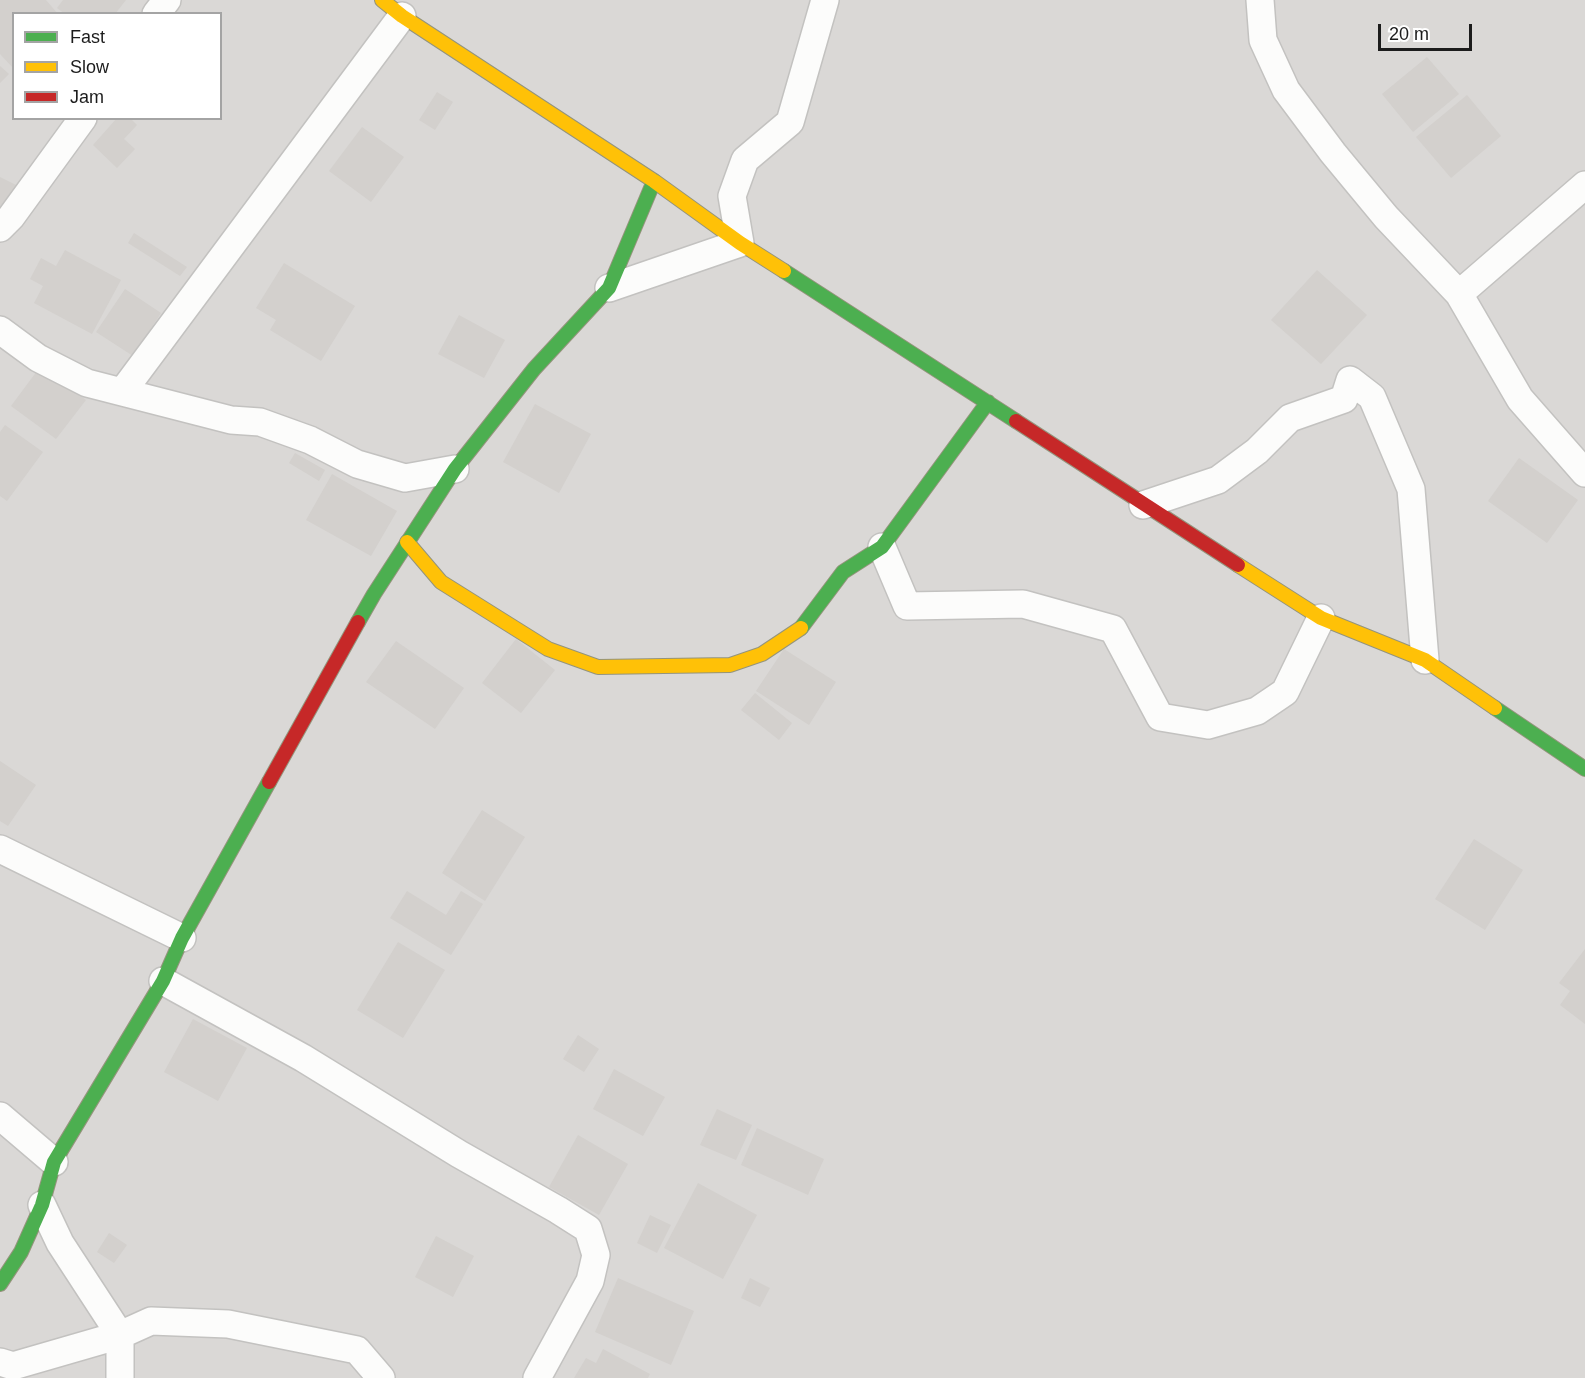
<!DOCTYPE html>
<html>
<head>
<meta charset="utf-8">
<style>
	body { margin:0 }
	#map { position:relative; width:1585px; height:1378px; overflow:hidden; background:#ebe8e4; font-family:Arial,sans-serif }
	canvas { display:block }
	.legend { position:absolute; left:12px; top:12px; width:210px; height:108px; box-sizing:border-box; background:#fff; border:2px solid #a4a4a4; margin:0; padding:8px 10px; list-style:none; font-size:18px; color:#1c1c1c }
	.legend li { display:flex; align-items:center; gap:12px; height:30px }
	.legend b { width:30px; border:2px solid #a4a4a4 }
	.scale { position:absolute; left:1378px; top:24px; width:94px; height:27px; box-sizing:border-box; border:3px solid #1c1c1c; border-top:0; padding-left:8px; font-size:18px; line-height:21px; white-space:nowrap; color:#1c1c1c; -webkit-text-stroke:4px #fff; paint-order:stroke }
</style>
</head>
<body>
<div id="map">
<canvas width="1585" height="1378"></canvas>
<ul class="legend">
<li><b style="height:8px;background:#4caf50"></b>Fast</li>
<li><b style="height:8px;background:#ffc107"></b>Slow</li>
<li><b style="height:8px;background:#c62828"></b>Jam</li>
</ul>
<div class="scale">20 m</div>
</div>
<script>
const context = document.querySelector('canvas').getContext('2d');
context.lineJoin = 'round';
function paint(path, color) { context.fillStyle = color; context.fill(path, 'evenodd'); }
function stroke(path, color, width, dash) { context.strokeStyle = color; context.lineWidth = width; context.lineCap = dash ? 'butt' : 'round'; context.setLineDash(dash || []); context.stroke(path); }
const residential = new Path2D(`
	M0,0h1585v1378h-1585zM14,14h206v104h-206z`);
const building = new Path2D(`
	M0,0h46l12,14h-44v55l-14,-15z
	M63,0h63l-11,14h-50l-8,-6z
	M1427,57l32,37 -46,38 -31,-38z
	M0,66l9,8 -9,9z
	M437,92l16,10 -18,28 -16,-10z
	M1467,95l34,41 -50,42 -35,-41z
	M117,118h13l7,7 -13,14 11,10 -18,19 -24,-23z
	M362,127l42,30 -33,45 -42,-31z
	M0,177l16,8 -16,29z
	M134,233l53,34 -7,9 -52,-33z
	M65,250l56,30 -29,54 -58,-31 9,-17 -13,-7 11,-21 15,8z
	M284,263l71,43 -34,55 -51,-31 6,-10 -20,-12z
	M1317,270l50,45 -46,49 -50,-44z
	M125,289l36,24 -28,43 -37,-24z
	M459,315l46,25 -21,38 -46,-24z
	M40,367l46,33 -30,39 -45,-33z
	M535,404l56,30 -32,59 -56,-31z
	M5,425l38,27 -36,49 -7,-5v-64z
	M295,453l30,17 -6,11 -30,-18z
	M1519,458l59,42 -31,43 -59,-42z
	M332,474l65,37 -26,45 -65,-36z
	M516,639l39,31 -34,43 -39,-30z
	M396,641l68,47 -29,41 -69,-47z
	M784,649l52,33 -27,43 -53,-34z
	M755,693l37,30 -13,17 -38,-30z
	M0,761l36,24 -28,41 -8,-5z
	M482,810l43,27 -40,64 -43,-28z
	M1474,839l49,31 -38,60 -50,-31z
	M407,891l39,24 15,-24 22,13 -32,51 -61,-37z
	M398,942l47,28 -42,68 -46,-28z
	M1585,949v75l-25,-19 10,-14 -11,-8z
	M193,1019l54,29 -29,53 -54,-29z
	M578,1035l21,14 -15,23 -21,-13z
	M614,1069l51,28 -22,39 -50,-27z
	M717,1109l35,16 -16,35 -36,-15z
	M757,1128l67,31 -16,36 -67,-30z
	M578,1135l50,29 -29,51 -50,-28z
	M698,1183l59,32 -34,64 -59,-31z
	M650,1215l21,10 -14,28 -20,-10z
	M109,1233l18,12 -13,18 -17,-11z
	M436,1236l38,20 -21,41 -38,-20z
	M618,1278l76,33 -23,54 -76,-33z
	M750,1278l20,10 -10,19 -19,-9z
	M603,1349l47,25 -2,4h-74l12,-20 10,5z`);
const street = new Path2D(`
	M1260,0l3,40 23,50 47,63 53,64 73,77 61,105 65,74
	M156,14l11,-14
	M0,228l11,-11 72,-99
	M609,288l131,-45 -8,-47 13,-36 45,-38 35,-122
	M1459,294l126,-109
	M0,330l38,28 49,25 144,37 29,2 50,18 47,24 48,14 50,-9
	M123,391l279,-375
	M1143,505l75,-25 39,-29 33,-33 54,-19 6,-19 22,17 39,92 14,171
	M882,547l25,59 116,-2 90,25 47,88 48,8 49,-14 28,-19 36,-74
	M0,849l182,89
	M163,981l140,77 156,96 99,56 30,19 8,26 -6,26 -53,97
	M0,1116l54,46
	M42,1205l18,38 60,92v43
	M0,1362l13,4 107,-31 31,-14 77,3 129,26 24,28`);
const fast = new Path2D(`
	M784,271l232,150
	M358,622l16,-28 81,-125 79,-100 75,-81 45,-107
	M801,628l42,-56 39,-25 106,-145
	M1495,708l90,61
	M0,1284l21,-32 21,-47 12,-43 109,-181 19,-43 87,-156`);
const slow = new Path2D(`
	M382,0l20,16 252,165 86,62 44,28
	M407,542l34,40 107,67 50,18 132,-2 32,-11 39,-26
	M1238,565l83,53 104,42 70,48`);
const jam = new Path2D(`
	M1016,421l222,144
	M269,782l89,-160`);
paint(residential, '#dad8d6');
paint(building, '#d3d0cd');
stroke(street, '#c3c2c0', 30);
stroke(fast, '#94947c', 16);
stroke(slow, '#94947c', 16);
stroke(jam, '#94947c', 16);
stroke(street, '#fcfcfb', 27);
stroke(fast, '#4caf50', 14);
stroke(slow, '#ffc107', 14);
stroke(jam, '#c62828', 14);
</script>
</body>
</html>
